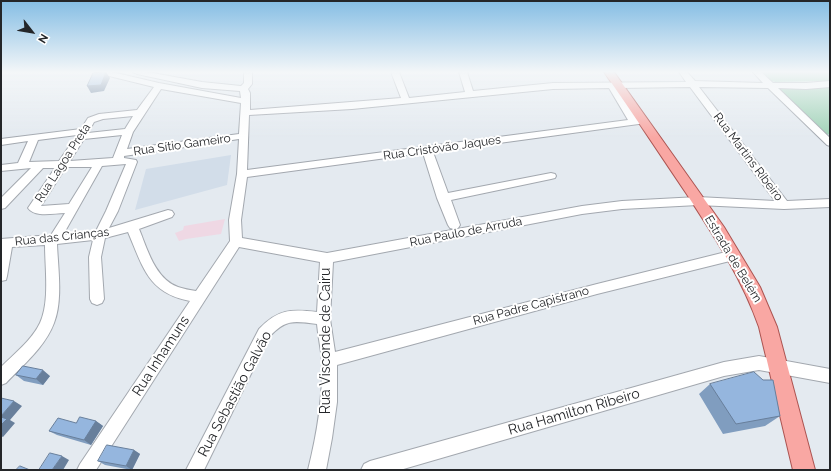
<!DOCTYPE html>
<html>
<head>
<meta charset="utf-8">
<style>
	body { margin:0 }
	#map { position:relative; width:831px; height:471px; overflow:hidden; background:#e4eaf0; font-family:Raleway,sans-serif }
	canvas { display:block }
	.frame { position:absolute; inset:0; border:2px solid #242629; pointer-events:none }
	.north { position:absolute; left:12px; top:12px; width:40px; height:40px; -webkit-text-stroke:3px #fff; paint-order:stroke; rotate:121deg; font-size:11px; font-weight:700; line-height:16px; text-align:center; color:#242629 }
	.north::after { content:''; display:block; margin:auto; width:14px; height:18px; background:#242629; clip-path:polygon(50% 0,100% 100%,50% 72%,0 100%) }
</style>
</head>
<body>
<div id="map">
<canvas width="831" height="471"></canvas>
<div class="frame"></div>
<div class="north">N</div>
</div>
<script>
const context = document.querySelector('canvas').getContext('2d');
context.lineJoin = 'round';
function paint(path, color) { context.fillStyle = color; context.fill(path, 'evenodd'); }
function stroke(path, color, width, dash) { context.strokeStyle = color; context.lineWidth = width; context.lineCap = dash ? 'butt' : 'round'; context.setLineDash(dash || []); context.stroke(path); }
function drawText(font, color, halo, rows, align = 'center') {
  context.font = font + ' Raleway,sans-serif'; context.lineWidth = 4; context.setLineDash([]); context.textBaseline = 'middle'; context.strokeStyle = halo; context.fillStyle = color; for (const [text, x, y, turn = 0] of rows) {
    context.save(); context.translate(x, y); context.rotate((+turn || 0) * Math.PI / 180); context.textAlign = isNaN(turn) ? turn : align; if (halo) context.strokeText(text, 0, 0); context.fillText(text, 0, 0); context.restore();
  }
}
const built = new Path2D(`
	M231,155l-4,30 -92,25 11,-41z`);
const medical = new Path2D(`
	M225,219l-4,15 -35,5 -7,2 -4,-8 8,-3 1,-4z`);
const green = new Path2D(`
	M759,72h71v9l-55,1 -7,-2z
	M830,85v50l-6,-2 -46,-44z`);
const minor = new Path2D(`
	M100,72h12l47,11 82,15 -1,-7 -38,-3 -65,-14 -4,-2h14l55,10 39,4 3,-3v-11h8v12l-4,5 2,4v17l151,-12 -10,-26h8l10,26 56,-6 -6,-20h8l6,19 80,-8 133,-1 -7,-10h8l8,9 68,2 -10,-11h8l12,11h33l24,-2v6l-24,2 -28,-1 52,50v8l-3,-1 -59,-57 -69,-1 88,114 43,-2v8l-46,2 -86,-4 -76,4 -40,5 -249,48 -3,57 5,33 262,-68 137,-34 4,2 2,3 -2,3 -4,2 -137,34 -260,71v37l-5,36 -6,32h-18c9,-36 15,-72 14,-109 -1,-12 -4,-25 -5,-37 -24,-3 -31,-5 -48,13l-65,133h-18l73,-141c19,-20 32,-20 58,-17l3,-50 -81,-15 -143,223h-19l3,-6 110,-163c-42,-8 -47,-34 -62,-69l-23,6 -4,19 3,42 -2,4 -5,2 -5,-2 -2,-4 -1,-42 4,-17 -36,4c1,25 6,56 -3,79 -9,24 -31,42 -48,60l-5,2v-18c13,-13 31,-27 39,-44 10,-21 5,-55 5,-78l-33,2 -5,29 -1,4 -5,1v-42l50,-4 14,-22c-11,0 -30,5 -37,-5l27,-40h-12l-38,40 -4,1v-11l30,-30 -30,3v-6l17,-2 10,-22 -27,4v-6l80,-10 7,-11 11,-4 38,-4 17,-23 -53,-13zM690,87l85,114 -77,-4 -76,4 -40,5 -255,47 -85,-15 -1,-18 6,-43 176,-24 14,45 11,27 2,3 4,1 4,-1 2,-3 -9,-25 100,-21 4,-1 1,-2 -1,-2 -4,-1 -103,20 -15,-41 213,-29 2,-2 -2,-2h-9l-19,-31zM609,88l19,32 -381,50 2,-55 103,-6 201,-20zM161,89l80,14 -2,31 -112,15 6,-17zM133,116l-8,13 -37,4 6,-11 9,-3zM77,135l-18,26 -30,1 9,-22zM122,135l-9,23 -43,3 14,-22zM239,139l-2,35 -8,46 1,21 -34,50c-6,-1 -12,-2 -18,-4 -23,-8 -31,-39 -39,-58l33,-12 2,-3 -2,-3 -4,-1 -59,18 9,-17 19,-49 -1,-2 -12,-2v-2zM126,164l-20,47 -10,20 -33,4 39,-69zM66,167h26l-23,37 -28,2z
	M759,356l71,13v14l-71,-13 -35,6 -324,94h-39l3,-6 6,-3 354,-99z`);
const major = new Path2D(`
	M604,72h10l110,155 36,60 17,40 38,143h-22l-34,-143c-17,-49 -45,-91 -73,-134 -27,-40 -54,-81 -82,-121z`);
const wall = new Path2D(`
	M16,375l34,1 -7,9 -19,-4z
	M710,384l70,32 -15,10 -42,8 -24,-40z
	M96,421l7,5 -12,19 -34,-10 -8,-4 27,-8z
	M134,450l6,4 -8,16 -27,-5 -7,-4z`);
const shadedWall = new Path2D(`
	M106,72l4,6 -6,13 -13,2 -4,-7z
	M43,370l7,6 -7,9 -7,-6z
	M14,401l8,5 -12,14 5,3 -12,14 -2,-1v-20z
	M96,421l7,5 -12,19 -7,-5z
	M134,450l6,4 -8,16 -6,-4z
	M62,456l7,4 -6,10h-11z`);
const building = new Path2D(`
	M106,72l-5,13 -14,1 6,-13z
	M23,366l20,4 -7,9 -20,-4z
	M754,372l9,8h10l7,36 -44,8 -26,-40z
	M1,398l13,3 -13,15z
	M1,417l6,2 -6,6z
	M80,417l16,4 -12,19 -35,-9 9,-13 18,5z
	M107,445l27,5 -8,16 -28,-5z
	M50,453l12,3 -10,14h-13z
	M20,466l10,4h-14z`);
const streetNames = [
	["Rua Sítio Gameiro",182,145,-8],
	["Rua Cristóvão Jaques",442,148,-8],
	["Rua Martins Ribeiro",748,157,53],
	["Rua Lagoa Preta",63,163,-57],
	["Rua Paulo de Arruda",466,232,-11],
	["Rua das Crianças",62,237,-6],
	["Estrada de Belém",733,259,59],
	["Rua Padre Capistrano",531,306,-15]
];
const nearStreetnames = [
	["Rua Visconde de Cairu",326,341,-90],
	["Rua Inhamuns",161,356,-57],
	["Rua Sebastião Galvão",235,394,-62],
	["Rua Hamilton Ribeiro",574,412,-16]
];
paint(built, '#d2dde9');
paint(medical, '#efd8e4');
paint(green, '#9fd2b6');
stroke(minor, '#a3a8af', 2);
stroke(major, '#ac5451', 2);
paint(minor, '#fff');
paint(major, '#f9a7a3');
paint(wall, '#809dbf');
paint(shadedWall, '#687f9b');
paint(building, '#95b6de');
stroke(building, '#687f9b', 1);
const sky = context.createLinearGradient(0, 0, 0, 138);
sky.addColorStop(0, '#84bde4');
sky.addColorStop(0.52, '#f3f6f8');
sky.addColorStop(1, '#f3f6f800');
context.fillStyle = sky;
context.fillRect(0, 0, 831, 138);
drawText('12px', '#242629', '#fff', streetNames);
drawText('14px', '#242629', '#fff', nearStreetnames);
</script>
</body>
</html>
